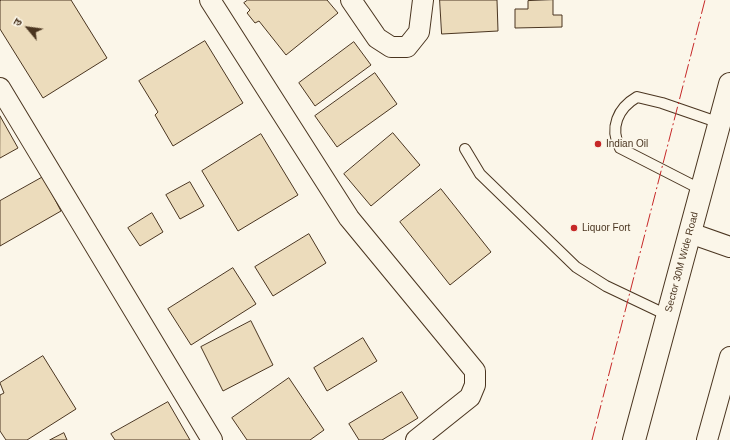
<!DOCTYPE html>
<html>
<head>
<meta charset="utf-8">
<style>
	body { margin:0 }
	#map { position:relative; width:730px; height:440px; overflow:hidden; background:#fbf6e9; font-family:Helvetica,"Noto Sans Devanagari",sans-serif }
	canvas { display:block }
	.north { position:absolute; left:8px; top:8px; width:40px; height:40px; -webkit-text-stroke:3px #fbf6e9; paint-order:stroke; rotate:299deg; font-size:11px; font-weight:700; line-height:16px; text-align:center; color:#4a3520 }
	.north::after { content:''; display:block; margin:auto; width:14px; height:18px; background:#4a3520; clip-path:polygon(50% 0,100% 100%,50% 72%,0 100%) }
</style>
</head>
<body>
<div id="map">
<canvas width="730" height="440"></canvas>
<div class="north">उ</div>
</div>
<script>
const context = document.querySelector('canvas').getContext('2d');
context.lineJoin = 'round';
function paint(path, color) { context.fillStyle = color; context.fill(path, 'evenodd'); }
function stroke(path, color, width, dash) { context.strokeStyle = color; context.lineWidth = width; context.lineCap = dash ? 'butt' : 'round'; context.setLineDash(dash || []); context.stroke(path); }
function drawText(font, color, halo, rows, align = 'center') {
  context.font = font + ' Helvetica,sans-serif'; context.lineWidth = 3; context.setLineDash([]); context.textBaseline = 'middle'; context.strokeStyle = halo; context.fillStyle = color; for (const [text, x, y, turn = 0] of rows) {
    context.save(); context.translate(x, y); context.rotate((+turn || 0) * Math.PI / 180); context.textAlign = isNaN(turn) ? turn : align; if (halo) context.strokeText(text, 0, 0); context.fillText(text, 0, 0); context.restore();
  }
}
const building = new Path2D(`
	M2,0h69l36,58 -64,40 -43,-69v-28z
	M248,0h79l11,13 -52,42 -27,-34 -4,2 -8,-10 3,-3 -6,-7z
	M440,0h57l1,31 -56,3z
	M553,0v15h9v12l-47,1v-19h13v-8z
	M205,41l38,62 -70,43 -18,-31 3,-3 -19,-31z
	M354,42l17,23 -56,41 -16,-23z
	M375,73l22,31 -60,43 -22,-31z
	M0,116l18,32 -18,10z
	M393,133l27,32 -49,41 -27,-32z
	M261,134l37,61 -60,36 -36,-60z
	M43,177l18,34 -61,35v-45z
	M190,182l14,24 -24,13 -14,-24z
	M441,189l50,63 -41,33 -50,-63z
	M152,213l11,19 -23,14 -12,-18z
	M309,234l17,29 -53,33 -18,-29z
	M233,268l23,36 -65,41 -23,-36z
	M251,321l22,44 -50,26 -22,-44z
	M363,338l14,23 -50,30 -13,-23z
	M43,356l33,53 -49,31h-21l-6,-9v-36l4,-2 -4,-10z
	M289,378l35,52 -14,10h-63l-15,-22z
	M402,392l16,26 -36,22h-23l-10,-16z
	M168,402l22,38h-75l-4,-6z
	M64,433l3,7h-17z`);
const lane = new Path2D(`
	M465,149l15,25 96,93 30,19 61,29
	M702,190l-82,-42c-11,-20 -2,-40 17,-51l25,6 58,20`);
const street = new Path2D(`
	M210,0l139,218 126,153v14l-5,12 -54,43
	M351,0l26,38 14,9h16l12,-15 4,-32
	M0,88l212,352
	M690,233l40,14
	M707,440l23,-83`);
const secondary = new Path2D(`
	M634,440l96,-356`);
const power = new Path2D(`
	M592,440l113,-440`);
const markers = [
	[598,144,4,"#c62828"],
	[574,228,4,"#c62828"]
];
const poiNames = [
	["Indian Oil",606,144],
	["Liquor Fort",582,228]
];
const streetNames = [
	["Sector 30M Wide Road",682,262,-75]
];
paint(building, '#ecdcbc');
stroke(building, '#4a3520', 1);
stroke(lane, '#4a3520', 12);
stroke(street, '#4a3520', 22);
stroke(secondary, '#4a3520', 24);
stroke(lane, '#fbf6e9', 10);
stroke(street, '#fbf6e9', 20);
stroke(secondary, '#fbf6e9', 22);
stroke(power, '#c62828', 1, [14, 3, 2, 3]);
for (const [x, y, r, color] of markers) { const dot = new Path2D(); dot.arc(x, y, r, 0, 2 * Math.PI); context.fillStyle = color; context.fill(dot); stroke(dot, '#fbf6e9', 1.5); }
drawText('10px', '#4a3520', '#fbf6e9', poiNames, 'left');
drawText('10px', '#4a3520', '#fbf6e9', streetNames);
</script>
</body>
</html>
